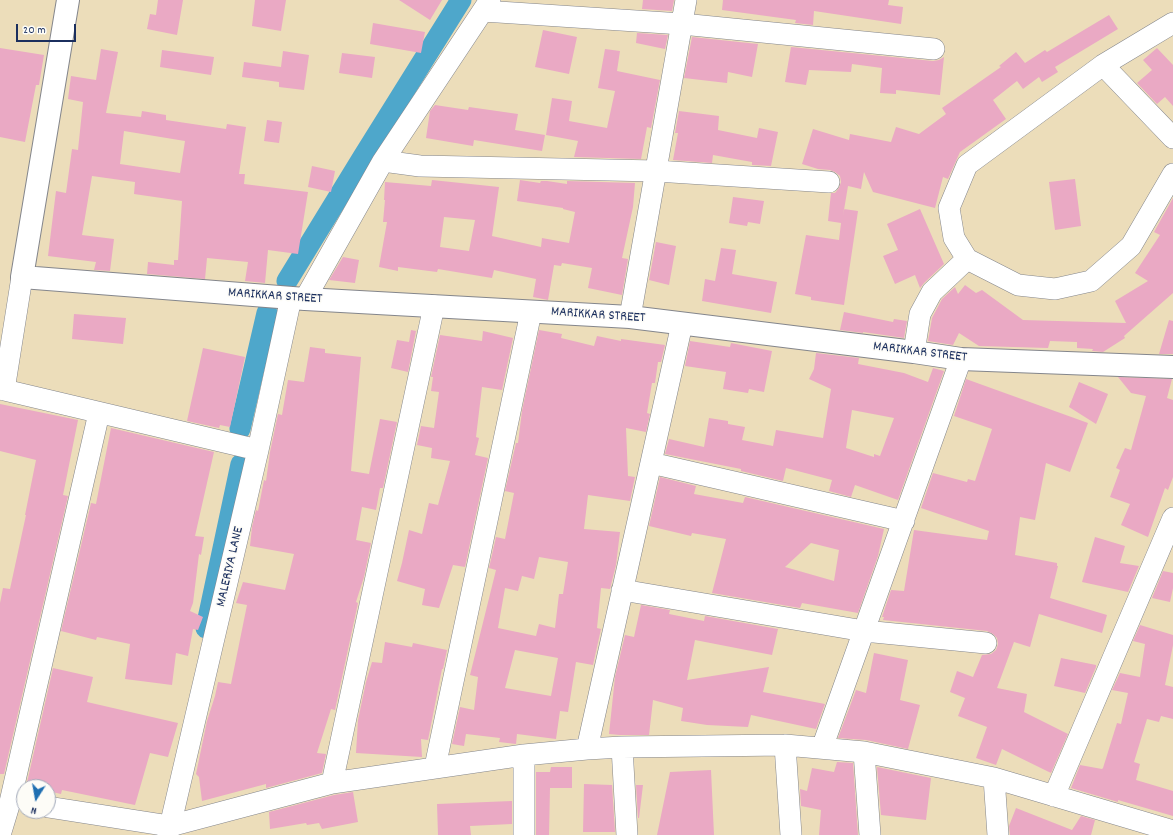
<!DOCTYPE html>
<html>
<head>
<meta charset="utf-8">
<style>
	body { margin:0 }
	#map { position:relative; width:1173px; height:835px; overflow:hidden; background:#ecddba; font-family:Dekko,sans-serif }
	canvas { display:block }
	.north { position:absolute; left:16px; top:779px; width:40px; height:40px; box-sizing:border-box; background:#fdfcf7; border:1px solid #a3aaba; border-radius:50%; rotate:191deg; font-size:11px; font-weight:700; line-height:16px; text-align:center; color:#1b2f5e }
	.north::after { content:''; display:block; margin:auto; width:14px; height:18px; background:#1f6fb2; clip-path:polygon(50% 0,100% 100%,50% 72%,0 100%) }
	.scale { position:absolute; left:16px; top:24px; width:60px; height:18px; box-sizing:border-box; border:2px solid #1b2f5e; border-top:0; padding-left:5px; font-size:12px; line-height:14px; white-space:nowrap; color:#1b2f5e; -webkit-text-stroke:3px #fdfcf7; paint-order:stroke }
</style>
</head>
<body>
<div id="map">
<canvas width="1173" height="835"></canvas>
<div class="north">N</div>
<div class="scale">20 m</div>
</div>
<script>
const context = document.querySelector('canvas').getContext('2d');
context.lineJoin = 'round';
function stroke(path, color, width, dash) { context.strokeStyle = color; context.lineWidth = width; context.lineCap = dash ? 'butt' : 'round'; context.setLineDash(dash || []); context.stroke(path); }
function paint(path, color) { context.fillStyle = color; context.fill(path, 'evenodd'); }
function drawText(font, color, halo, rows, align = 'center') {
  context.font = font + ' Dekko,sans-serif'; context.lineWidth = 3; context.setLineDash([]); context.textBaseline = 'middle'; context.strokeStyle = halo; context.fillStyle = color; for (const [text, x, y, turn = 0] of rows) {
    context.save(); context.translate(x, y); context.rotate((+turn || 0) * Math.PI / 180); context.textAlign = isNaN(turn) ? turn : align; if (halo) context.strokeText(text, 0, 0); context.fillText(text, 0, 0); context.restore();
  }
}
const canal = new Path2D(`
	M287,281l76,-124 98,-157
	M240,429l27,-116
	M206,628l35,-164`);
const building = new Path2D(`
	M158,0h25l-6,35 -30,-6 3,-15 6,1z
	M255,0h31l-5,31 -29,-5z
	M399,0h43l-12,20z
	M643,0h31l-2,11 -30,-2z
	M723,0h166l-1,5 15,2 -2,17 -87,-13 -1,14 -18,-2 1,-3 -74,-10z
	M1109,15l9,14 -63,38 3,5 -16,10 -3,-5 -16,12 -6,-8 -24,19 13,19 -46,33 -12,27 -5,-2 -8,31 -62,-16 -9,-20 -3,17 -13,-3 -5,30 1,-7 14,2 -14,94 -33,-5v-3l-16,-3 11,-59 33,5 2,-17 -13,-2 3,-28h4l4,-5 2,-6 -1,-6 -5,-4 -5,-2 -12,-1 -16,-5 11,-35 36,11 1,-6 41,8 5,-15 23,7 27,-20 -4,-6 59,-41 -2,-1 17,-14 9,11 20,-13 2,2z
	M373,23l52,9 -4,21 -51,-9z
	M543,30l34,7 -8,37 -34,-7z
	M637,33l31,2 -3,14 -29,-6z
	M692,37l66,7 -6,33 -24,-5 -1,11 -43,-5z
	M791,47l142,14 6,-1 5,-3 -4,38 -44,-5v4l-16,-1 2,-25 -30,-4 -1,8 -42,-2 -3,15 -21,-3z
	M0,48l44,7 -5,30h-3l-11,57 -25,-5z
	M1157,48l16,17v41l-8,-9 -8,7 -20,-21 15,-13 -9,-10z
	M101,49l17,3 -12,61 35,4 1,-6 24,4v5l60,9 1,-5 19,3 -7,47h6l-1,10 64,8 -10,62 -30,-4 -3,33 -20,-2 3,-19 -41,-4 -2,21 -58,-5 1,-12 26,3v-5h4l4,-59 -48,-7 1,-12 -43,-6 -10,59 32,4 -4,32 -16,-1 2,-8 -48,-6 8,-65 10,2 6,-44 6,1 5,-48 -15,-3 3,-23 25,4zM124,131l61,10 -5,32 -60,-9z
	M605,49l15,2 -3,20 43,9 -9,48 -4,-1 -6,32 -67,-2 4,-16 -32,-6 6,-37 20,3 -3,20 38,7 8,-37 -17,-3z
	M162,50l52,7 -3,18 -51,-8z
	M283,51l26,4 -5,35 -25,-3v-5l-37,-5 2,-15 37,5z
	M342,53l33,4 -3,21 -33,-5z
	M435,105l33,5 1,-3 49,7 -3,16 30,5 -3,16 -68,-11 -1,6 -47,-8 4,-27z
	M679,111l40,5 -1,14 39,8 2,-10 19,4 -7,34 -17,-1h-2v-3l-39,-7 -1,8 -39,-3 5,-27h-3z
	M267,120l15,2 -3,21 -15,-2z
	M312,166l23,5 -4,21 -23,-5z
	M1075,179l6,47 -26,4 -6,-48z
	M432,180l67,7 -7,49 49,11 1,-9 27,5 6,-31 -12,-3v-1l-46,-7 3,-21 20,3 1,-2h6l20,3v-3l68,2 -2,24 -11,51 6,1 -6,36 -34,-7 4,-20 -30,-5 -1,3 -7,-1 -6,35 -15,-3 3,-18 -42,-9 -2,8 -54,-9 -1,3 -39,-5v4l-19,-4 8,-45h-4l2,-22h-1l1,-18 46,4zM444,217l31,3 -6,31 -29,-4z
	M733,197l31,4 -4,23 -12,-2 -1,4 -18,-3z
	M1173,198v95l-49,43 1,2 -22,14 -11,-1 1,-2 -16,-1v-6l-27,-1 -2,7 -69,-2 -20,-13 -6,12 -25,-4 4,-23 10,-19 13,-12 3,7 7,-9 11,8 6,-3 41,30 103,3 -11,-22 33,-20 -13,-8 25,-38 -6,-3z
	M920,209l24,55 -20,19 -4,5 -5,-13 -20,9 -12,-28 15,-6 -11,-26z
	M656,242l20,4 -7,39 -20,-5z
	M721,248l15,2 -4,24 45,8 -6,31 -69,-12 3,-22 10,2z
	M343,257l16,3 -4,23 -26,-3z
	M844,312l49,10 1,-3 13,2 -3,17 -41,-6v1l-23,-3z
	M74,314l52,4 -3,26 -51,-5z
	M1169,320l4,1v33h-14z
	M411,330l5,1 -8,41 -17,-4 6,-28 12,2z
	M539,330l23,4 -1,4 33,8 3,-10 24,5v-2l44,6 -4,17h-3l-3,21h-3l-5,30 3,1 -4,18 -20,-4 2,48 7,1 -5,24 -42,-6 -4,34 36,3 -4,33 -6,24 -9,-1 -4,40 4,1 -8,36 -17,-3 -8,50 -8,-1 -4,28 -39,-5 -1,10 -17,-2 1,-4 -34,-4 -2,12 -12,-2 8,-37 14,3 4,-33 -8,-2 26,-105 -7,-2 7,-31 9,2 9,-46 -9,-2 11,-48h2l4,-32zM539,557l29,5 -5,32h-4l-4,34 -16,-4 -3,12 -38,-8 7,-40 13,3 4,-15 12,3zM515,650l43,8 -7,38 -46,-8z
	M483,331l30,7 -11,52 -20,-3 -6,50 3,1 -4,17 13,3 -23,109 -12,-2 -14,43 -17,-3 3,-16 -28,-8 5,-18 7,-33 13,4 7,-31 9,2 12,-44 -19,-3 1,-10 -15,-3 4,-19 13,2 5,-36 -8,-1 2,-14h-2l9,-42 42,6z
	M690,341l40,6 1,-4 41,8 -8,41 -15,-3 -1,4 -25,-4 3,-17 -41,-6z
	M310,347l15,2v4l36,4 -10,114 18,3 11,-55 17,3 -14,66h-3l-4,22 -14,-3 -6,33 15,3 -7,34 -8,25 2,1 -23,107 -4,-1 -14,44 9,1 -4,19 -56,15v-4l-64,17 -3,-24 -3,-3 11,-53 8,-25 3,-14 13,2 16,-79 -11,-2 7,-21 42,8 9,-36 -44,-8 2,-19 4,-17 2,1 6,-31 2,1 4,-29 8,-38 4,1 6,-35 16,2z
	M203,348l42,9 -15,70 -10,-2 -1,3 -32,-7z
	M816,353l43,5 -1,6 46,9 24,9 5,-14 11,3 -46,129 -43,-15 -4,12 -22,-6 3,-11 -46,-12 -3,13 -42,-10v-2l-76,-15 4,-15 35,8 5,-29 19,3v3l17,3 -3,13 31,6 3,-16 47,8 8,-49 -22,-10 5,-10zM852,410l42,8 -14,38 -6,-2v3l-28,-9z
	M1118,377l54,2 -5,19 6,2v77l-5,13 -3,-2 -17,49 -27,-12 9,-21 -20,-7 10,-27 -4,-2 9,-20 6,2 15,-54 -15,-3z
	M966,379l122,44 -18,49 -24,-9 -11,57 -15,-3 -5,38 42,8v3h1l-8,32 57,17 -5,18 -63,-19 -9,33 -16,-5 -17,46 30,6 -3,18 44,22 -17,39 -49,-24 -6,16 -20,-7 11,-31 -29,-11 7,-18 -15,-6 7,-21 16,6 9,-22 9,-1 5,-4 2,-6 -1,-6 -4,-4 -6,-3 -104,-11 1,-3h-2l9,-27 13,1 10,-61 73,10 2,-9 -68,-23 12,-35 34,9 1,-3 7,2 17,-52 -38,-13z
	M1079,382l29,12 -12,30 -27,-17z
	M0,404l78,16 -15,75 5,1 -64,278h-4v-171l3,-15 7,1 16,-74h-1l11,-55 -36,-9z
	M111,428l103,24 -19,84 9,1 -3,18 -2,-1 -6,49 -3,8 13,6 -5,13 -5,-1 -5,27 -12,-3 -4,32 -47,-6 5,-35 -33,-7 -1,3 -35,-9 30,-128 5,1z
	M660,477l36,9 -2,8 49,9 2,-6 139,32 -6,27 -20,57 -56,-10 -2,5 -88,-15 14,-54 -34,-6 -1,3 -42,-10zM811,543l28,7 -5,31 -49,-14z
	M1095,537l30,9 -5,17 19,3 -11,26 -46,-10z
	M1163,571l10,2v15l-3,14 -18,-4z
	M641,605l29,5 -1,4 35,7 1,-5 73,13 -6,26 -77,-15 -8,40 82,-13 -6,25 62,12 -9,25 -65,-14 -3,12 -41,-2 -26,-4 2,-13 -30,-8 -4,35h-29l-11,-1 6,-57 10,-42 9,2z
	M1140,625l33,10v10l-8,40 8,2v32l-12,-3 -2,6 -12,-3 -13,43 6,2 -4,16 37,11v25l-55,-16v2l-47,-14 9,-23 22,4 1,-1 14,-45 4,1 7,-31 -16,-3 8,-17 20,4 5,-33 -12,-3z
	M385,642l27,5 1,-4 34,7 -4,19h-1l-14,71 -7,-1 1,18 -66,-4 2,-33 8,-38 6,-20 10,1z
	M874,653l34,7 -8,40 20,5 -12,44 -42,-9 -28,-2 18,-48 10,3z
	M1061,658l35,7v2l-11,26 -31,-7z
	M53,668l40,9 -6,25 91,21 -10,34 -18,-4 -15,52 -73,-15 -1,4 -13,-3v-4h-22z
	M837,762l16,1 5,72h-39l2,-25 -20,-4 -1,-17 7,2 5,-23 22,4z
	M551,767h21v21h-22l-1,47h-13v-63h14z
	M877,767l54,11 -5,42 -45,-5z
	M711,770l3,65h-57l13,-63z
	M584,784l28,1 3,47h-32z
	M636,785h7l-4,33h-1z
	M353,792l5,30 -36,7 -3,-6 -12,2 -1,-2 -36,6 -1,-17 65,-17z
	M512,801v23l-42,2 1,9h-33l-1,-31z
	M1016,808l56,22 9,-14 14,4 -4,15h-81l-1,-9z`);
const street = new Path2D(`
	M483,11l199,13 252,25
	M1173,23l-70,42 -136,100 -18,43 5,30 13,21 51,26 37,4 36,-8 40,-35 42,-72
	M1103,65l70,73
	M383,161l37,5 236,5 173,11
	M305,299l78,-138 107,-161
	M630,317l56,-317
	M914,352l6,-38 12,-22 35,-33
	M0,389l258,61
	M4,390l18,-113
	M651,463l253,58
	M622,590l242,41 122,12
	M785,745l6,90
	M622,747l5,88
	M822,748l139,-389
	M587,749l95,-425
	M864,752l6,83
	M435,767l96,-455
	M994,778l4,57
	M332,783l102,-477
	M1054,796l119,-278
	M48,807l122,19 162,-43 192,-28 63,-6 35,-2 163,-2 79,7 130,26 179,53
	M0,835l10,-33 89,-389
	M168,835l90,-385 33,-152
	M524,835v-80`);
const secondary = new Path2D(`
	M68,0l-46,277 283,22 325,18 284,35 47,7 212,8`);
const streetNames = [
	["MARIKKAR STREET",275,297,4],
	["MARIKKAR STREET",598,316,4],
	["MARIKKAR STREET",920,353,7],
	["MALERIYA LANE",231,567,-77]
];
stroke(canal, '#4ea7cb', 21);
paint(building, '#eaa9c4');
stroke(street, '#84868c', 22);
stroke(secondary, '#84868c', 24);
stroke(street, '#fff', 21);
stroke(secondary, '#fff', 22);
drawText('14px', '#1b2f5e', '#fdfcf7', streetNames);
</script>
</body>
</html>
